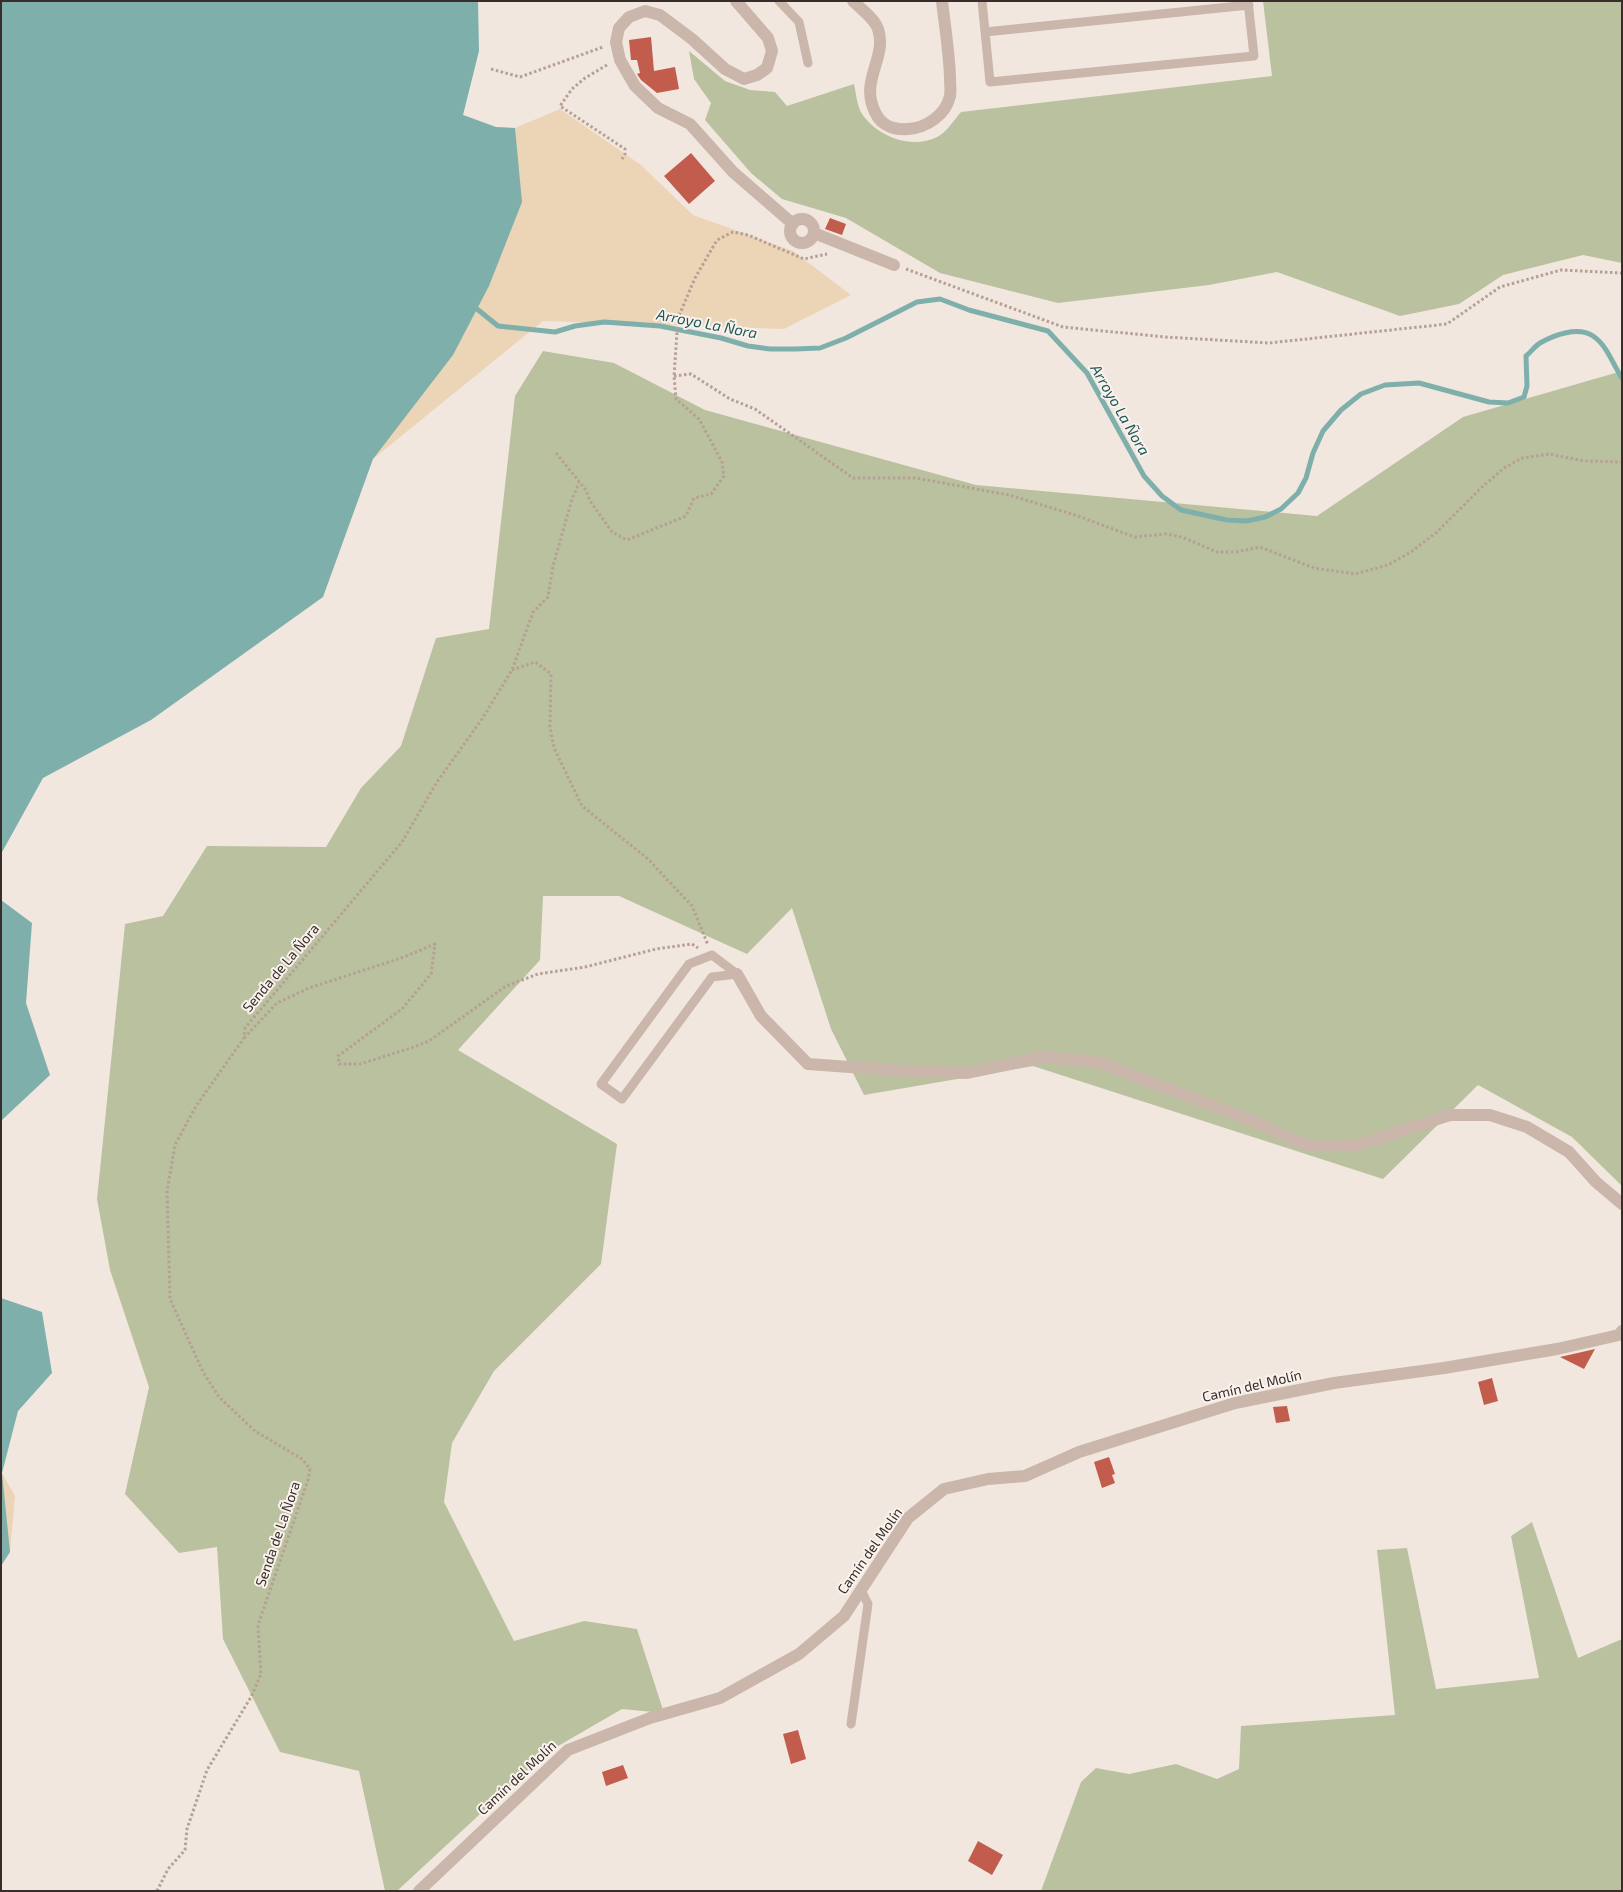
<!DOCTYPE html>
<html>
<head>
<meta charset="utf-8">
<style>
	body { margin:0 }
	#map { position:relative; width:1623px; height:1892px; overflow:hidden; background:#f2e7df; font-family:"Exo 2",sans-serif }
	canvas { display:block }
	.frame { position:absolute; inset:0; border:2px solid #382d2a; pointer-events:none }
</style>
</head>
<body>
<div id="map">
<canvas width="1623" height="1892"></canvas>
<div class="frame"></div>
</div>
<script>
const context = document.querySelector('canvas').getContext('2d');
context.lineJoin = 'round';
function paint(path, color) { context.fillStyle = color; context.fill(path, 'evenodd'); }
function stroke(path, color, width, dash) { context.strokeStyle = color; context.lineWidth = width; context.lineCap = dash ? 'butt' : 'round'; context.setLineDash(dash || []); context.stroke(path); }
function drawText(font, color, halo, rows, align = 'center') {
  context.font = font + ' "Exo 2",sans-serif'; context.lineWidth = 4; context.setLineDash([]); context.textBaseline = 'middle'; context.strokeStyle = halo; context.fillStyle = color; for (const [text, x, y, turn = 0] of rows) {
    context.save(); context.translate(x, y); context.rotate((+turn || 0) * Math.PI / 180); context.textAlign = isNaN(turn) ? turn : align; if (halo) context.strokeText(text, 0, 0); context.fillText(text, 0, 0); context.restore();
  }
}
const green = new Path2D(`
	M1263,1h359v262l-39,-8 -80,20 -44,29 -59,12 -123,-44 -68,13 -151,18 -118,-30 -94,-55 -64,-19 -31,-26 -46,-53 6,-17 -17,-24 -5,-28 36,30 25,9 25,2 12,14 67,-22c2,9 3,22 8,30 15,22 49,36 75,23 9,-4 17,-17 24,-25l311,-36z
	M543,351l71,12 91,47 271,75 341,31 146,-99 159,-46v815l-50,-49 -94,-52 -95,94 -350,-113 -169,29 -33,-66 -39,-121 -45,46 -128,-58h-76l-3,64 -82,90 159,94 -16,120 -107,107 -42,72 -8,59 70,139 70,-20 53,8 27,84 -42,-4 -76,44 -149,138h-12l-26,-120 -79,-19 -57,-113 -6,-92 -38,6 -54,-59 24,-107 -39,-117 -13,-71 28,-275 38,-8 44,-70 119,1 35,-59 40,-42 35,-108 53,-9 26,-233z
	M1532,1522l46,136 44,-19v252h-581l40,-109 15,-14 33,6 47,-10 41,15 22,-10 2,-43 154,-11 -18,-165 30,-2 29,141 103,-11 -28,-142z`);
const sand = new Path2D(`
	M560,109l81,56 52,50 100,36 58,44 -67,34 -241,-8 -170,138 85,-346 38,14 19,1z
	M2,1473l13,23 -5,56 -9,14z`);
const water = new Path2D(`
	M1,1h477l1,50 -16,64 33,12 19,1 7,74 -33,84 -36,69 -80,104 -50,138 -172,123 -108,58 -42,76z
	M1,900l31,23 -6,80 24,72 -48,45 -1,8z
	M1,1298l41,14 10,61 -34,38 -16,62 8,79 -9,14z`);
const stream = new Path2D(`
	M477,309l21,17 57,6 20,-6 29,-4 56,4 61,12 27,8 22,3h26l24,-1 26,-10 71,-36 23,-3 29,11 79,21 39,42 57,103 18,20 19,14 46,10 20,1 18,-4 16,-8 17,-16 8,-15 7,-25 10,-22 18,-21 20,-16 24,-9 34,-2 70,19 19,1 16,-6 3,-11 -1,-30c5,-4 9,-10 14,-13 14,-8 38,-17 53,-7 14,9 20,29 29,42`);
const building = new Path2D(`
	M651,37l3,34 21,-4 4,22 -22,4 -16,-13 -4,-6 3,-1 -3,-13h-6l-2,-20z
	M691,153l24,28 -26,23 -25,-28z
	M830,218l16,6 -4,11 -17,-6z
	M1595,1349l-11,20 -24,-12z
	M1492,1378l6,23 -14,4 -6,-23z
	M1287,1406l3,15 -14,2 -3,-16z
	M1109,1457l6,17 -3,1 3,8 -13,5 -8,-26z
	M798,1730l8,29 -15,5 -8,-30z
	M623,1765l5,13 -22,8 -4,-14z
	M978,1841l25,14 -11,20 -24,-14z`);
const path = new Path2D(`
	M607,65l-22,13 -13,11 -12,17 65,43v5l-3,5
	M491,69l29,8 83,-30
	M906,269l157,58 102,10 104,6 178,-19 53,-37 61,-17 61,3
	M674,376l17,-2 39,25 25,10 98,69h63l93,17 66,20 60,22 31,-3 16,3 35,15h19l24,-5 54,21 41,6 33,-9 23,-13 26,-20 45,-45 22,-19 18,-10 28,-4 34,7 38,1
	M556,453l30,37 4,11 22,31 15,8 59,-24 8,-18 17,-4 13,-18 -2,-14 -23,-43 -23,-20 -2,-23 4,-58 17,-40 22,-38 16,-8 15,3 56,24 23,-5
	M512,670l23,-8 16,12 -1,53 4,21 28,58 66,53 44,47 16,39
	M244,1038l33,-35 32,-15 95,-31 31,-13 -4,30 -29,35 -64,47 1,8h21l54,-17 15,-6 77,-55 32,-12 47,-7 71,-18 36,-5 6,4
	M157,1891l11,-22 17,-19 2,-21 20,-59 44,-73 10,-23 -3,-49 50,-145 2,-11 -8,-10 -47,-28 -36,-34 -16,-25 -33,-73 -3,-108 8,-46 21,-39 48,-68 1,-10 157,-186 35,-60 45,-63 30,-49 21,-58 15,-15 5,-31 19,-67 7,-16`);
const service = new Path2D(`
	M779,1l20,21 9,41
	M982,1l8,81 264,-26 -6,-55
	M985,32l264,-27
	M712,955l25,19 -25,3 -90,122 -21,-15 88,-120z
	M851,1724l17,-120 -7,-14`);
const minor = new Path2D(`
	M737,974l24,42 47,48 84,6 74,3 78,-16 54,5 155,59 55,25h46l96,-31h40l37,12 42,25 27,30 26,22
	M419,1891l149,-141 82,-32 70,-20 79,-44 45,-38 64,-98 36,-29 44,-10 37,-3 54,-24 156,-49 99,-20 110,-15 113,-19 62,-14 3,-4`);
const tertiary = new Path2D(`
	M736,1l32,37 4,13 -5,17 -10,7 -13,4 -19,-10 -33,-30 -32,-24 -15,-4 -16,6 -10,11 -3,14 4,18 15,26 23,22 32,16 43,48 60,52
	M853,1c8,8 22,18 25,28 10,29 -20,52 -2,85 6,12 19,16 32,15 18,-1 38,-14 42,-33 1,-6 0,-13 0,-19 -1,-26 -5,-50 -8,-76
	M790 231a12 12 0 1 1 24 0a12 12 0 1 1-24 0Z
	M814,233l80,32`);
const streetNames = [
	["Senda de La Ñora",281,968,-50],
	["Camín del Molín",1252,1386,-13],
	["Senda de La Ñora",278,1534,-71],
	["Camín del Molín",870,1551,-55],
	["Camín del Molín",517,1778,-43]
];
const waterNames = [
	["Arroyo La Ñora",707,324,11],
	["Arroyo La Ñora",1120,410,60]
];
paint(green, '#bac19f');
paint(sand, '#ecd4b7');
paint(water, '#7fafab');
stroke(stream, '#7fafab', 5);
paint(building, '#c25c4d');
stroke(path, '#b69f95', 3, [2.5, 2.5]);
stroke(service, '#cab6ab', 9);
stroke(minor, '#cab6ab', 12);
stroke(tertiary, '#cab6ab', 12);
drawText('14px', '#382d2a', '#faf2ec', streetNames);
drawText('italic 15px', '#205956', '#faf2ec', waterNames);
</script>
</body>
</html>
